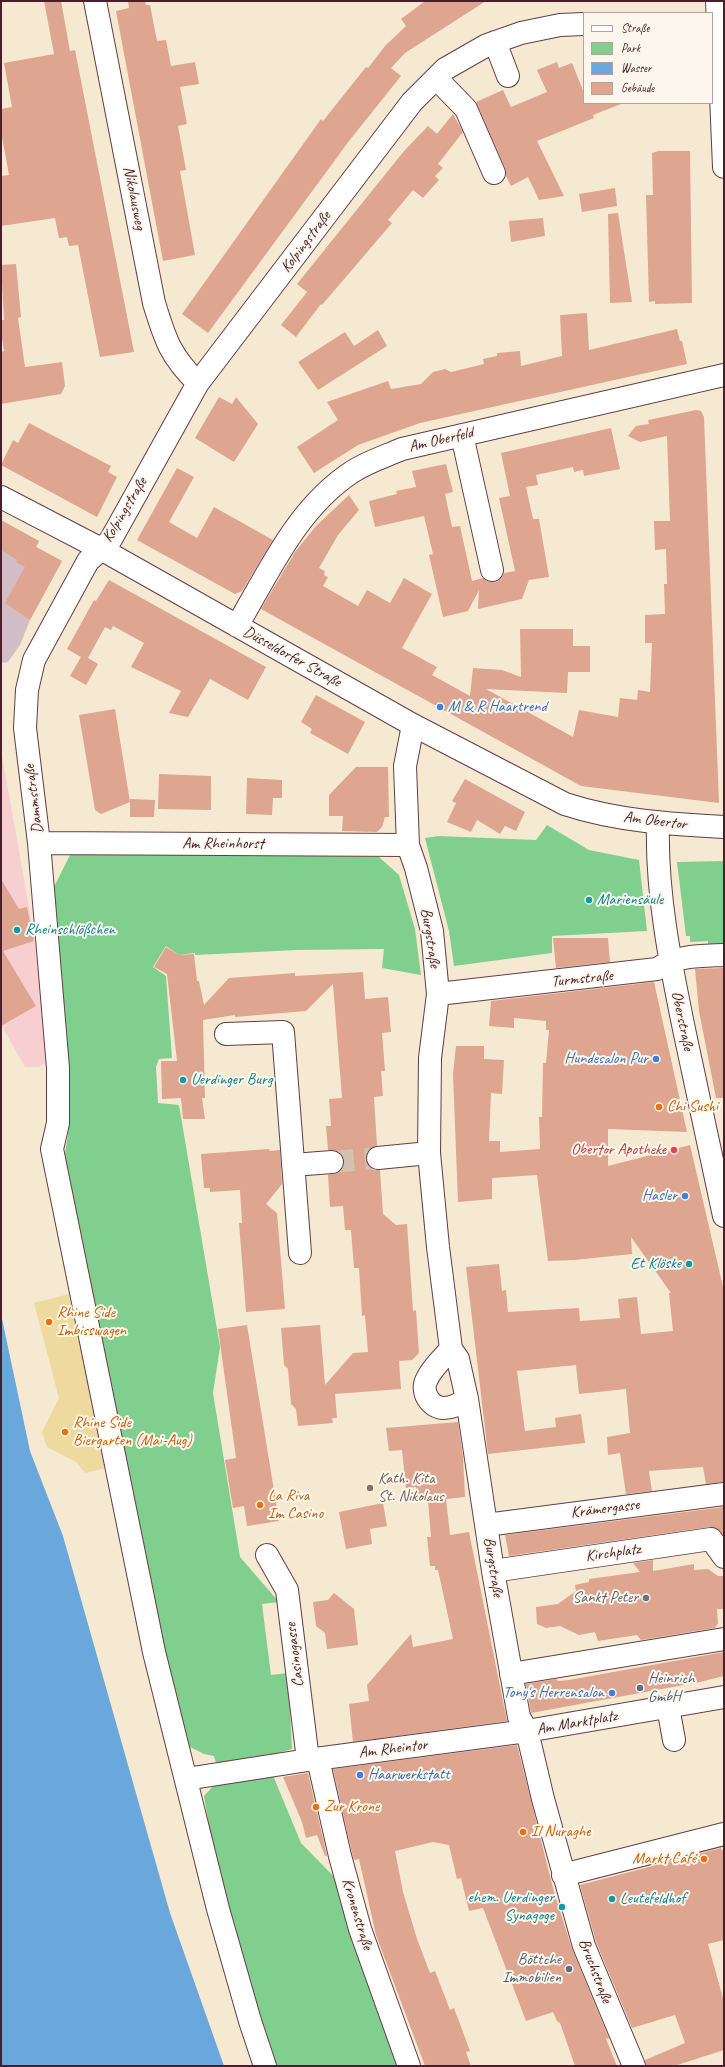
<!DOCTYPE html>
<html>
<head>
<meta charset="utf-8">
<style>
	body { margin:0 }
	#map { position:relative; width:725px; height:2067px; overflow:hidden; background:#f6e9d2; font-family:Caveat,sans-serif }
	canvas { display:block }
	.frame { position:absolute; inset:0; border:2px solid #4a1f2b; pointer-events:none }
	.legend { position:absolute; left:583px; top:12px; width:130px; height:92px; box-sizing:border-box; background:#fbf7ec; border:1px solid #b4a19f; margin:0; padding:5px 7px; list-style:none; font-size:12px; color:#4a1f2b }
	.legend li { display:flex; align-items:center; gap:8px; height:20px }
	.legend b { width:20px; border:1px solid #b4a19f }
</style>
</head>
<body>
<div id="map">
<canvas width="725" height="2067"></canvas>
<div class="frame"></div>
<ul class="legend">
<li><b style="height:5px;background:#fff"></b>Straße</li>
<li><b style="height:11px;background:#81cf8f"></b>Park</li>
<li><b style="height:11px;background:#6aa7dc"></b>Wasser</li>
<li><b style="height:11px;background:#dea590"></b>Gebäude</li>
</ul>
</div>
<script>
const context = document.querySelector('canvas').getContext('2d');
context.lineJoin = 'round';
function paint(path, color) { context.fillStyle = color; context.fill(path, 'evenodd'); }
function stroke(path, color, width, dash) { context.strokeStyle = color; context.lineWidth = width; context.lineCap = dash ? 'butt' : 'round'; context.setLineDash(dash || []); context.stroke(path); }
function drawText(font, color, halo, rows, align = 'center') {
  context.font = font + ' Caveat,sans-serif'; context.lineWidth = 4; context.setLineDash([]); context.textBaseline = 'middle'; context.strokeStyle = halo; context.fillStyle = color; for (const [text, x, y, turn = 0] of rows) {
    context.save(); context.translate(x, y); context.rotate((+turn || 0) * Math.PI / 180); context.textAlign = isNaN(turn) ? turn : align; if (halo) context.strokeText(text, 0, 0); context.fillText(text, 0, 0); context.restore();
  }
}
const built = new Path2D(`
	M1,750l34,191 12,122 -9,4h-13l-24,-42z`);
const industrial = new Path2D(`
	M1,521l38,20 -3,6 26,14 -32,59 -10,25 -12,17 -7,1z`);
const green = new Path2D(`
	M547,825l42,25 50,10 8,71 -95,5v17l-98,13 -5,-35 -24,-93 13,-2 98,4z
	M84,850l295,7 20,18 16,54 6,46 -39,-7 2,-19 -87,1 -102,5v-2l-16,2 -13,-9 -13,21 13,9 6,82 -13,1 -3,8 2,36 21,2 41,242 -7,46 27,164 39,45 -17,2 9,71 17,-2 4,76 -17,5 -59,9 -2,-7 -10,-2 -16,-8 -24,-70 -87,-451 -12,-71 5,-33 -2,-51 -18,-175 20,-40z
	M724,861v86l-16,1v-7l-18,1v-6h-4l-9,-74z
	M272,1773l29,70 43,44 61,179h-133l-47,-144 -21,-126 14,-15z`);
const sand = new Path2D(`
	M69,1294l37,174 -21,5 -9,-11 -29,-15 -5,-15 17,-34 -25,-95z`);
const water = new Path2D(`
	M1,1314l29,137 33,85 107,377 54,153h-223z`);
const building = new Path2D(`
	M44,1h17l9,50 5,-1 59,302 -34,5 -22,-112 -9,1 -2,-9 -8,1 -4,-20 -54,8v-50l8,-1 -8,-43v-23l11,-2 -8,-44 50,-9z
	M128,1h17l1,4h4l7,36 9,-1 5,26 24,-4 4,22 -19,3 7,37 -9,2 8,44 -6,1 15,84 -32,6 -47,-250 13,-3z
	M425,1h61l-81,52 -14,15 10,8 -52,65 -141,192 -26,-19 139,-195 2,2 43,-54 2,1 17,-22 21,-20 -5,-7z
	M557,62l2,6 13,-5 12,30v10l37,1 -28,11 1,3 -57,23 27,55 -25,4 -11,-23 -17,9 -5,-10 -1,-8 -29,-66 27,-12 8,17 36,-15 -10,-22z
	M453,114l10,18 -25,32 5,4 -8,8 4,4 -9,10 -7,8 -10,-8 -25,30 4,3 -70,82 -1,-1 -25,33 -15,-12 26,-33 -10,-8 107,-133 24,-25 9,8z
	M658,151h32l2,152 -37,1v-3l-6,1 -3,-107h7l-1,-42z
	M615,188l2,18 -35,6 -3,-18z
	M618,213l14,89 -22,1 -2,-89z
	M543,218l2,18 -34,6 -2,-21z
	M16,264l5,53 -3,1 7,49 37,-5 3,24 -4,8 -60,10v-52l3,-1 -3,-19v-12h3l-3,-55z
	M587,313l2,37 88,-21 3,12h2l5,23 -267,59 -62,22 -44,28 -17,-26 41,-27 -11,-18 61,-21 3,8 30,-5 12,-12 12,-3 6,3 33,-8 -1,-5 14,-3v-3l23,-2 1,15 41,-10 -2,-41z
	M378,330l9,16 -69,44 -20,-28 47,-30 9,14z
	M219,397l13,7 4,-7 22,27 -24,38 -39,-24z
	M696,410l5,1 3,6 15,386 -138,-17 -320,-177 34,-57 21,-26 33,-31 10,15 -21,25 -19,33 6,3 -1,4 4,2 -5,9 35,20 9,-16 23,13 14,-25 28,16 -30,54 35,19 -5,8 38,21 3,-28 29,2 19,7 -1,-48h53v17h17v26h-22l-1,21 -81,-4 87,48 6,-27 39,7 2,-19 17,2 1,-10 12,2 2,-49h-7v-28l20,-1 -1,-30h3l-1,-35 -11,1 -1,-29h16l-3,-85 -27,6 -12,-6 8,-10 13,-2 -1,-4z
	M29,423l82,43 -3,6 9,5 -20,40 -96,-52 12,-25 5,3z
	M611,428l9,41 -36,7 -1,-6 -9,2 -1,-5 -37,8 2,10 -12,2 7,32h6l10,58 -20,3 -7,19 -44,10 1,-19 -11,21 -25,6 -14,-62 4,-1 -9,-38 -49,11 -6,-26 28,-7 -1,-3 20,-4 -4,-16 34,-7 7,28 -8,2 7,33 8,-1 12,55 11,-3 6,4h6l6,-3 3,-6 11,-2 -16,-73 11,-2 -9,-43z
	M177,468l17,9 -25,45 28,16 17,-31 59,33 -31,51 -7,3 -98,-54z
	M1,520l38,21 -3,6 26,14 -32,59 -25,-17 20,-36 -9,-5 1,-2 -16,-10z
	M109,580l157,87 -18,33 -38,-21 -22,38 -19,-4 12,-22 -50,-24 13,-24 -31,-17 -2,4 -6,-3 -17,31 10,6 -12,21 -16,-9 11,-19 -14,-8 27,-49 2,1z
	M316,695l49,27 -17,32 -38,-21 2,-4 -11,-7z
	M115,709l15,93v-3l25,1 -1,17h-24v-15l-29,12 -6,-4 -16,-95z
	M356,767h32l1,50h-4l-3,10 -5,5 -35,-1 1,-15h-14v-21z
	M159,774l52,2v34l-53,-1z
	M247,778l35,2v18h-9l-1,17 -26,-1z
	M465,779l60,33 -9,19 -11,-5 -5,8 -23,-14 -6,12 -24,-10 9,-19 -4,-2z
	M1,879l18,30 8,-2 7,34 -31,10 33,55 -35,20z
	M553,938h55l2,24 -54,6z
	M166,947l13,8 15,-1 3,27h2l5,24 25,-27 66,-5v3l68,-4 2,27 23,-2 3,35 -9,1 3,38h-4l2,25 -9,1 3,49 -7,2 -3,4 -1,7 2,7 5,4h7l3,44 13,11 11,-1 6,87 3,-1 3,43 -7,7 -13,1 2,28 -66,5 2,24h-5l1,5 -35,3 -2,-17 -5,-5 -3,-35 -4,-4 -3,-37 39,-3 5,60 28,-32 15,-1 -3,-37 -3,1 -3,-48h-5l-3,-38h-6l-2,-24 -13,1 -2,-32 11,-3 4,-4 1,-7 -2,-6 -4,-4 -10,-1 -2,-24h5l-2,-27 13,-1 -9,-114 -27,27 -71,6v-2l-32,5 2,78h-3l3,21h-22l-2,-21 -19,1 -1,-38h16l-10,-87 -13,-7z
	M724,968v130h-8l-17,-87 -4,-42z
	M654,982l33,150 -79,-3v37l82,-21 34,146v191l-18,2 -3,-17 -54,4 3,20 -26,3 -6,-41 -12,2 -1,-18 23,-4 -4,-44 -47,5 -3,-29 -59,6 8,60 31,-4 -1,-9 26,-4 4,29 -97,11 -22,-187 33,-3 3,27 4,-1 2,22 71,-4 1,13 40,-3 -2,-19 19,-2 4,37 32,-3 -4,-38h2l-40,-56 1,17 -58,6 -26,1 -11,-86 -45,3v21l-34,3 -5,-128 3,-28h28v13l20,1 -2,34 -11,-1 -2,48h11v11l40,-3 -1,-32h3l1,-54h3l3,-33h-3v-9l-32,-3v10l-25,-2 2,-25z
	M269,1149l1,2 10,-1 2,34 -16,20 11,9 8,96 -39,3 -7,-89h3l-2,-33 -30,2v-4h-6l-3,-34z
	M247,1325l32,196 -32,5 -3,-20 -11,2 -8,-48 11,-2 -18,-129z
	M458,1422l5,35 2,40 -19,2 4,36 19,-3 38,189 -154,21 -4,-38 20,-3 -2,-16 44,-51 2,13 40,-8 -15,-69h-3v-4h-5l-3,-29h4l-3,-37 -10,1 -2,-14 -10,1 -4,-38 -13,1 -3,-23z
	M383,1503l4,23 -17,3 2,15 -26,5 -7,-37z
	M724,1507v29l-8,-8 -7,-1 -200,29 -4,-21z
	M653,1560v11l41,-7v6l14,-1 10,7h6v33h-7l1,14 -3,5 -74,12 -4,-5 -39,6 -3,-9 -16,3 -19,-9 -14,2 -9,-4 -1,-17 22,-3 18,-13 -1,-6 14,-3v-3l51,-7 -7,-9z
	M334,1593l20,16 4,36 -31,4 -2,-16 -9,-7 -3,-24 15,-2z
	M724,1652v24l-24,6 -169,31 -5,-29 30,-5 2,2 11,-1z
	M517,1745l37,147 18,57 37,89 -3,1 11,27h-42l-15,-43 -3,-2 -4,-9 -27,9 -43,-113 -14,3 -8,-33 -4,1 -8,-34 -16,-3 -38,9 8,41 14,47 13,34 5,-2 15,39 4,-2 16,43 -4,1 5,14h-46l-49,-131 -17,-76 -5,1 -2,-7 -19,-84z
	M308,1773l19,83h-2l-8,-21 -11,3 -4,-16 -19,-45z
	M721,1848v2l3,-1v91l-16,4 16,58v48l-50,16h-28l-1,-6 40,-17 -10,-28 -43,13 -36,-86 -16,-57z`);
const minorTunnel = new Path2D(`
	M332,1162l46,-4`);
const minor = new Path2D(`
	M95,1l59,302c11,36 16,53 44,80
	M717,1l7,166
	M495,42l13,34
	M436,78l30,31 28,64
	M462,435l30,135
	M1,497l100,52 312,176 152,79c52,17 105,20 159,23
	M237,626c32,-54 60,-118 115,-154 15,-10 34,-16 50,-23l322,-74
	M413,725l-8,41 3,79 8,23 16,63 6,63 -8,64 -1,95 9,94 13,102 7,10 9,40 26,172 26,146 8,14 16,68 41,147 50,120
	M658,824c-2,70 13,142 27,210 13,61 26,122 39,182
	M39,843l369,2
	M438,994l219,-25c21,-14 42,-13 67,-14
	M226,1034l57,-2 17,221
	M378,1158l51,-5
	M293,1165l39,-3
	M451,1349c-8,9 -19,19 -24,30 -7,12 3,29 17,29 9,0 16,-4 23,-9
	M486,1525l238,-31
	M267,1555l20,35 21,170
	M493,1571l218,-32 13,18
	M511,1674l213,-35
	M668,1707l6,33
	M318,1759l22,97 20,73 49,137
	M186,1779l122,-19 219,-29 197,-34
	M563,1875l161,-41
	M265,2066l-15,-45 -32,-112 -64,-257 -102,-503 6,-26v-55l-19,-225 -14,-115 2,-38 7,-30 54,-99 22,-20 88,-158 214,-281 33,-33 42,-24 34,-12 39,-8 24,-1`);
const markers = [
	[440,707,4,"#3f7fe0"],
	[589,900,4,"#0f9aa8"],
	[17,930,4,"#0f9aa8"],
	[656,1059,4,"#3f7fe0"],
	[183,1080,4,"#0f9aa8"],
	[659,1107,4,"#e8710a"],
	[674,1150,4,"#e0444e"],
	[685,1196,4,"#3f7fe0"],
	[689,1264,4,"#0f9aa8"],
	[49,1322,4,"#e8710a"],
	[65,1432,4,"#e8710a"],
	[370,1488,4,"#8d6e63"],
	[260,1505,4,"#e8710a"],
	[646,1598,4,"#6b7280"],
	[640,1688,4,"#5c6f8a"],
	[612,1693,4,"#3f7fe0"],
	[360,1775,4,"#3f7fe0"],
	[316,1807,4,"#e8710a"],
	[523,1832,4,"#e8710a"],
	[704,1859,4,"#e8710a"],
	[612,1899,4,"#0f9aa8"],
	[562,1907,4,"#0f9aa8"],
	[569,1969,4,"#5c6f8a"]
];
const streetNames = [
	["Nikolausweg",134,198,79],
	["Kolpingstraße",306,242,-53],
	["Am Oberfeld",441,440,-13],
	["Kolpingstraße",125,510,-59],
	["Düsseldorfer Straße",292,657,29],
	["Dammstraße",34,799,-97],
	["Am Obertor",655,821,7],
	["Am Rheinhorst",223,844],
	["Burgstraße",430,938,81],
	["Turmstraße",582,979,-6],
	["Oberstraße",682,1021,78],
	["Krämergasse",605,1509,-7],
	["Kirchplatz",613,1553,-8],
	["Burgstraße",493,1567,81],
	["Casinogasse",295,1655,-97],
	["Am Marktplatz",577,1723,-10],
	["Am Rheintor",393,1749,-7],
	["Kronenstraße",357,1914,73],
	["Bruchstraße",595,1971,69]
];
const shopNames = [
	["M & R Haartrend",448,707,"left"],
	["Hundesalon Pur",648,1059],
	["Hasler",677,1196],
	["Tony's Herrensalon",604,1693],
	["Haarwerkstatt",368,1775,"left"]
];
const cultureNames = [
	["Mariensäule",597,900],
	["Rheinschlößchen",25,930],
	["Uerdinger Burg",191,1080],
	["Et Klöske",681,1264,"right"],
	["ehem. Uerdinger",554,1898,"right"],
	["Synagoge",554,1916,"right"],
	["Leutefeldhof",620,1899]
];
const foodNames = [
	["Chi Sushi",667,1107],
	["Rhine Side",57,1313],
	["Imbisswagen",57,1331],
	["Rhine Side",73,1423],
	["Biergarten (Mai-Aug)",73,1441],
	["La Riva",268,1496],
	["Im Casino",268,1514],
	["Zur Krone",324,1807],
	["Il Nuraghe",531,1832],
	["Markt Café",696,1859,"right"]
];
const healthNames = [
	["Obertor Apotheke",666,1150]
];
const educationNames = [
	["Kath. Kita",378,1479],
	["St. Nikolaus",378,1497]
];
const worshipNames = [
	["Sankt Peter",638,1598]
];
const serviceNames = [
	["Heinrich",648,1679],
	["GmbH",648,1697],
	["Böttche",561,1960,"right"],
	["Immobilien",561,1978,"right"]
];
paint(built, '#f7cfd1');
paint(industrial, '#d2bdc6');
paint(green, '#81cf8f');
paint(sand, '#eeda9e');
paint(water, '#6aa7dc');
paint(building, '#dea590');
stroke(minorTunnel, '#d4c1b1', 22, [22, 11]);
stroke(minor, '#643d44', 24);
stroke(minor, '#fff', 22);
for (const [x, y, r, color] of markers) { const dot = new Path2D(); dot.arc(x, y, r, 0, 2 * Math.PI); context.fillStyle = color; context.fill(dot); stroke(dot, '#fbf7ec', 1.5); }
drawText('16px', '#4a1f2b', '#fbf7ec', streetNames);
drawText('16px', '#366cbe', '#fbf7ec', shopNames, 'right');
drawText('16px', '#0d838f', '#fbf7ec', cultureNames, 'left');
drawText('16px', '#c56008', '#fbf7ec', foodNames, 'left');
drawText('16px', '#be3a42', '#fbf7ec', healthNames, 'right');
drawText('16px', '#785e54', '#fbf7ec', educationNames, 'left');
drawText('16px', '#5b616d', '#fbf7ec', worshipNames, 'right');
drawText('16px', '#4e5e75', '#fbf7ec', serviceNames, 'left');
</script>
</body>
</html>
